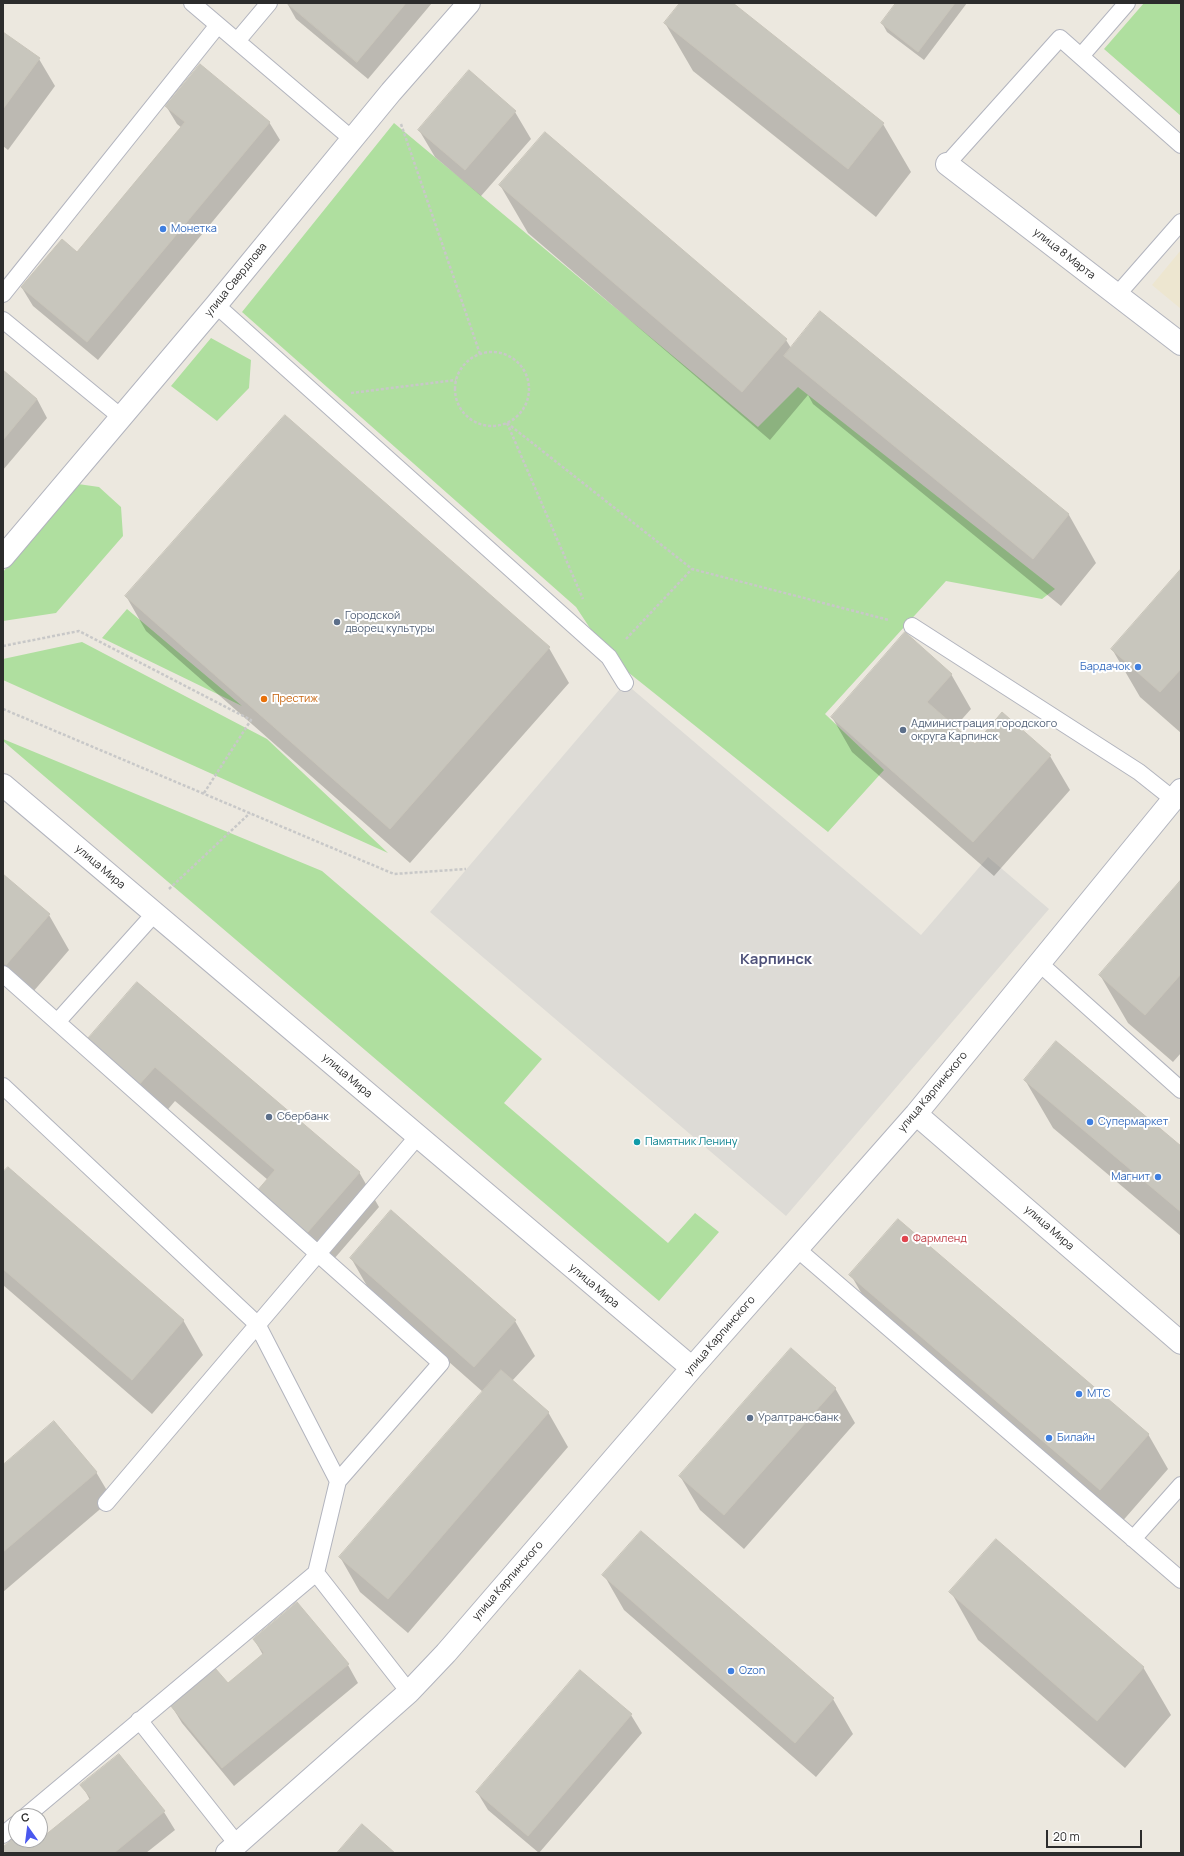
<!DOCTYPE html>
<html>
<head>
<meta charset="utf-8">
<style>
	body { margin:0 }
	#map { position:relative; width:1184px; height:1856px; overflow:hidden; background:#ece8df; font-family:Manrope,sans-serif }
	canvas { display:block }
	.frame { position:absolute; inset:0; border:4px solid #2c2c2c; pointer-events:none }
	.north { position:absolute; left:8px; top:1808px; width:40px; height:40px; box-sizing:border-box; background:#fff; border:1px solid #ababab; border-radius:50%; rotate:346deg; font-size:11px; font-weight:700; line-height:16px; text-align:center; color:#2c2c2c }
	.north::after { content:''; display:block; margin:auto; width:14px; height:18px; background:#4a58ef; clip-path:polygon(50% 0,100% 100%,50% 72%,0 100%) }
	.scale { position:absolute; left:1046px; top:1830px; width:96px; height:18px; box-sizing:border-box; border:2px solid #2c2c2c; border-top:0; padding-left:5px; font-size:12px; line-height:14px; white-space:nowrap; color:#2c2c2c; -webkit-text-stroke:3px #fff; paint-order:stroke }
</style>
</head>
<body>
<div id="map">
<canvas width="1184" height="1856"></canvas>
<div class="frame"></div>
<div class="north">С</div>
<div class="scale">20 m</div>
</div>
<script>
const context = document.querySelector('canvas').getContext('2d');
context.lineJoin = 'round';
function paint(path, color) { context.fillStyle = color; context.fill(path, 'evenodd'); }
function stroke(path, color, width, dash) { context.strokeStyle = color; context.lineWidth = width; context.lineCap = dash ? 'butt' : 'round'; context.setLineDash(dash || []); context.stroke(path); }
function drawText(font, color, halo, rows, align = 'center') {
  context.font = font + ' Manrope,sans-serif'; context.lineWidth = 4; context.setLineDash([]); context.textBaseline = 'middle'; context.strokeStyle = halo; context.fillStyle = color; for (const [text, x, y, turn = 0] of rows) {
    context.save(); context.translate(x, y); context.rotate((+turn || 0) * Math.PI / 180); context.textAlign = isNaN(turn) ? turn : align; if (halo) context.strokeText(text, 0, 0); context.fillText(text, 0, 0); context.restore();
  }
}
const education = new Path2D(`
	M1181,250v59l-29,-24z`);
const green = new Path2D(`
	M1144,3h37v113l-77,-67z
	M394,123l364,304 40,-40 257,202 -13,10 -96,-18 -121,133 59,56 -56,62 -219,-175 -33,-50 -334,-295z
	M211,338l40,22 -2,28 -32,33 -46,-35z
	M78,484l21,3 22,20 2,29 -67,77 -53,8v-49z
	M127,609l115,97 -140,-68z
	M82,642l185,97 121,114 -385,-173v-21z
	M3,739l319,132 220,188 -38,44 164,140 27,-30 24,19 -60,69 -656,-560z`);
const plaza = new Path2D(`
	M625,683l296,252 67,-78 61,52 -263,307 -356,-304z`);
const shadow = new Path2D(`
	M287,3h145l-64,76 -72,-60z
	M682,3h49l152,121 28,48 -35,45 -183,-146 -28,-48z
	M897,3h70l-43,57 -37,-28 -5,-9z
	M3,33l36,26 16,27 -47,64 -5,-4z
	M469,72l46,40 16,27 -50,57 -46,-39 -16,-27z
	M166,106l103,16 11,18 -182,220 -65,-54 -11,-18 56,-35 104,-125 -5,-4z
	M545,134l241,206 5,8 30,-35 248,202 27,48 -35,43 -248,-202 -5,-9 -38,45 -242,-207 -28,-48z
	M3,372l34,27 10,19 -44,52z
	M1181,570v163l-41,-36 -28,-48z
	M126,596l423,52 20,35 -159,180 -264,-232z
	M951,674l20,35 -16,18 20,18 75,11 20,34 -76,86 -142,-124 -20,-35z
	M3,875l46,40 20,35 -43,50 -23,-20z
	M1181,882v171l-8,9 -45,-39 -28,-48z
	M138,983l221,189 20,35 -52,60 -59,-87 -93,-79 -17,20 -52,-44 -20,-35z
	M1025,1080l156,68v88l-128,-108z
	M3,1173l180,147 20,35 -51,59 -149,-129z
	M351,1258l164,63 20,35 -23,25 36,31 20,35 -160,186 -48,-41 -20,-35 143,-165 -112,-99z
	M851,1275l297,159 20,35 -48,55 -249,-214z
	M835,1388l20,35 -111,126 -44,-39 -20,-34z
	M3,1466l93,6 16,27 -109,93z
	M641,1533l192,166 20,35 -37,43 -192,-167 -20,-35z
	M951,1592l192,75 28,48 -46,53 -147,-128z
	M254,1639l94,26 10,18 -124,103 -52,-63 -11,-18 56,-20 36,-30z
	M631,1715l11,18 -103,120 -51,-43 -11,-18z
	M119,1755l45,57 11,18 -29,23h-143v-5l13,-11v3h12l5,6 57,-46 -8,-15z`);
const building = new Path2D(`
	M287,3h119l-49,59z
	M680,3h53l151,120 -36,46 -184,-146z
	M896,3h59l-37,49 -37,-29z
	M3,32l37,26 -37,51z
	M200,64l70,58 -183,220 -66,-55 41,-48 15,13 108,-130 -20,-16z
	M469,70l47,41 -51,59 -47,-40z
	M545,132l242,207 -45,53 -243,-207z
	M820,311l249,203 -36,45 -249,-203z
	M3,370l34,29 -34,41z
	M285,415l265,232 -160,182 -265,-233z
	M1181,569v100l-21,23 -49,-43z
	M905,632l47,42 -25,28 48,42 27,-32 49,43 -78,87 -142,-125z
	M3,874l47,40 -44,51 -3,-2z
	M1181,880v94l-36,41 -46,-40z
	M137,982l223,190 -53,61 -50,-42 18,-21 -120,-103 -18,20 -52,-45z
	M1056,1041l125,105v66l-157,-132z
	M8,1167l176,153 -52,60 -129,-111v-97z
	M391,1210l125,110 -42,47 -124,-109z
	M898,1219l251,215 -49,56 -251,-215z
	M791,1348l45,40 -112,127 -45,-39z
	M501,1370l48,42 -161,187 -49,-42z
	M54,1421l43,51 -94,80v-87z
	M641,1531l193,167 -39,45 -193,-168z
	M996,1539l148,128 -47,54 -148,-129z
	M297,1602l52,62 -127,104 -52,-63 45,-37 13,15 36,-30 -11,-14z
	M580,1670l52,44 -104,122 -52,-44z
	M119,1754l46,57 -51,42h-111v-6l13,-11v4h14l3,5 58,-47 -11,-13z
	M362,1824l33,29h-58z`);
const path = new Path2D(`
	M401,124l79,230
	M455 389a37 37 0 1 1 74 0a37 37 0 1 1-74 0Z
	M351,393l105,-13
	M507,423l185,146 197,51
	M507,423l76,176
	M626,639l66,-70
	M3,646l76,-15 172,89 -47,73
	M3,709l391,165 72,-5
	M169,889l81,-76`);
const lane = new Path2D(`
	M192,3l160,136
	M237,41l32,-38
	M1081,56l46,-53
	M947,164l113,-126 121,107
	M3,294l215,-269
	M1117,295l64,-73
	M216,305l393,352 16,26
	M3,320l118,97
	M912,626l227,146 34,27
	M1039,963l142,127
	M3,974l438,389 -103,118 -22,92
	M58,1021l97,-108
	M3,1086l254,238 81,157
	M797,1249l384,331
	M106,1503l312,-367
	M1133,1539l48,-54
	M139,1720l98,124
	M26,1816l290,-243 93,119
	M3,1835l13,-11`);
const street = new Path2D(`
	M947,164l234,180
	M3,557l213,-252 175,-213 78,-89`);
const secondary = new Path2D(`
	M3,785l689,583
	M916,1114l265,229
	M227,1853l182,-161 37,-39 246,-285 224,-254 265,-324`);
const markers = [
	[163,229,4,"#3f7fe0"],
	[337,622,4,"#5c6f8a"],
	[1138,667,4,"#3f7fe0"],
	[264,699,4,"#e8710a"],
	[903,730,4,"#5c6f8a"],
	[269,1117,4,"#5c6f8a"],
	[1090,1122,4,"#3f7fe0"],
	[637,1142,4,"#0f9aa8"],
	[1158,1177,4,"#3f7fe0"],
	[905,1239,4,"#e0444e"],
	[1079,1394,4,"#3f7fe0"],
	[750,1418,4,"#5c6f8a"],
	[1049,1438,4,"#3f7fe0"],
	[731,1671,4,"#3f7fe0"]
];
const shopNames = [
	["Монетка",171,229],
	["Бардачок",1130,667,"right"],
	["Супермаркет",1098,1122],
	["Магнит",1150,1177,"right"],
	["МТС",1087,1394],
	["Билайн",1057,1438],
	["Ozon",739,1671]
];
const streetNames = [
	["улица 8 Марта",1064,254,38],
	["улица Свердлова",236,280,-51],
	["улица Мира",100,867,40],
	["улица Мира",347,1076,40],
	["улица Карпинского",933,1092,-50],
	["улица Мира",1049,1228,41],
	["улица Мира",594,1286,40],
	["улица Карпинского",720,1336,-49],
	["улица Карпинского",508,1581,-49]
];
const serviceNames = [
	["Городской",345,616],
	["дворец культуры",345,629],
	["Администрация городского",911,724],
	["округа Карпинск",911,737],
	["Сбербанк",277,1117],
	["Уралтрансбанк",758,1418]
];
const foodNames = [
	["Престиж",272,699]
];
const cultureNames = [
	["Памятник Ленину",645,1142]
];
const healthNames = [
	["Фармленд",913,1239]
];
const districtNames = [
	["Карпинск",776,960]
];
paint(education, '#ede6d0');
paint(green, '#afdf9f');
paint(plaza, '#dddbd6');
paint(shadow, '#0003');
paint(building, '#c8c6bd');
stroke(building, '#c8c4b9', 1);
stroke(lane, '#b2b4be', 18);
stroke(street, '#b2b4be', 24);
stroke(secondary, '#b2b4be', 24);
stroke(path, '#c8c8c8', 2.5, [3, 2]);
stroke(lane, '#fff', 16);
stroke(street, '#fff', 22);
stroke(secondary, '#fff', 22);
for (const [x, y, r, color] of markers) { const dot = new Path2D(); dot.arc(x, y, r, 0, 2 * Math.PI); context.fillStyle = color; context.fill(dot); stroke(dot, '#fff', 1.5); }
drawText('11px', '#366cbe', '#fff', shopNames, 'left');
drawText('11px', '#2c2c2c', '#fff', streetNames);
drawText('11px', '#4e5e75', '#fff', serviceNames, 'left');
drawText('11px', '#c56008', '#fff', foodNames, 'left');
drawText('11px', '#0d838f', '#fff', cultureNames, 'left');
drawText('11px', '#be3a42', '#fff', healthNames, 'left');
drawText('bold 15px', '#4f527a', '#fff', districtNames);
</script>
</body>
</html>
